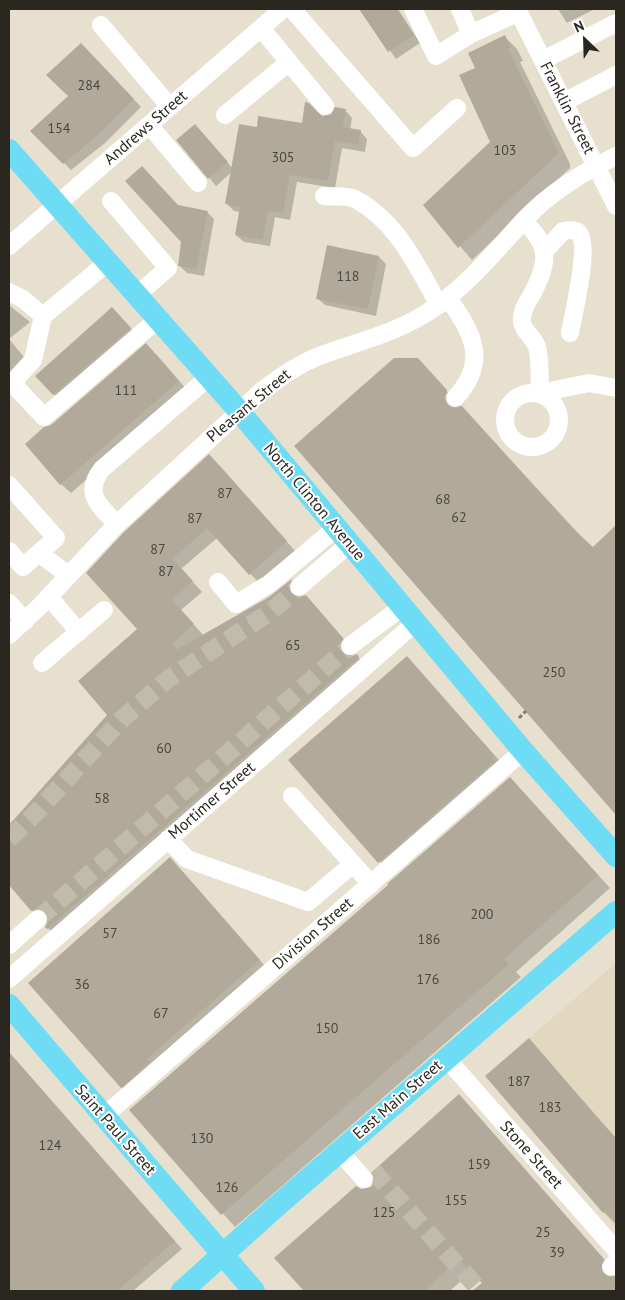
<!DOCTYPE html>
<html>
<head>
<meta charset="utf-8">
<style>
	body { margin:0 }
	#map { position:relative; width:625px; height:1300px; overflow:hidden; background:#e7e0cf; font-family:"PT Sans",sans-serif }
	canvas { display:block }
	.frame { position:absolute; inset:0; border:10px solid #2a2721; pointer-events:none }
	.north { position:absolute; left:560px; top:15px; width:50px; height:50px; -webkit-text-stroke:4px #fff; paint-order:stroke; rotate:336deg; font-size:14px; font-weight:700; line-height:20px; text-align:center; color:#2a2721 }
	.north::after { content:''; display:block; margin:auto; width:18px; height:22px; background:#2a2721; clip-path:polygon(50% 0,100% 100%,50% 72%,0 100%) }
</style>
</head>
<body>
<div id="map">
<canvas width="625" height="1300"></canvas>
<div class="frame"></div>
<div class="north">N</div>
</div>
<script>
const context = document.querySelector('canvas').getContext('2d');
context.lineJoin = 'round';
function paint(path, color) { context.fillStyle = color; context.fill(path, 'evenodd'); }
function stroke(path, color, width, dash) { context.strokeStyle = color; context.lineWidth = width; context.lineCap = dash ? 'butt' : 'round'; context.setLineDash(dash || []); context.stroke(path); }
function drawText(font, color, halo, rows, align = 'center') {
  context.font = font + ' "PT Sans",sans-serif'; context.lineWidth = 4; context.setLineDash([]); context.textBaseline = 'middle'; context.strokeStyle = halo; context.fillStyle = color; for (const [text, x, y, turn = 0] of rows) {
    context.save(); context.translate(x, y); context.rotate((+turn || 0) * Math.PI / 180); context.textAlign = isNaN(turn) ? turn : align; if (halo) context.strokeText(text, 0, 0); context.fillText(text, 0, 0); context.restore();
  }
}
const built = new Path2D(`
	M616,963v176l-87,-101z
	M616,1202v26l-13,-15z`);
const shadow = new Path2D(`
	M368,9h30l22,34 -24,16 -33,-46z
	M558,9h37l-28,14z
	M504,36l13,13 6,12 -3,1 50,102v4l-98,92 -48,-55 68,-63 -15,-74z
	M81,44l60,63 -36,36 -34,27 -39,-39 38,-35z
	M345,110l7,8 -2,12 10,1 7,8 -2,13 -23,-4 -7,40 -38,-6 -7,38 -15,-3 -5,29 -26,-4 -8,-7 4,-23 -6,-1 -7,-7 5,-32 -16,14 -38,-46 24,-7 31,36 25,-40 45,-4z
	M178,206l29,6 7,7 -10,57 -17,-3 -7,-7 2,-24z
	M328,247l51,10 7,7 -10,52 -51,-11 -8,-7z
	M9,305l21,17 -21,17 19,23 -19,16z
	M119,316l19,20 -77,66 -24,-26z
	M156,354l32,37 -117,102 -10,-9 -9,-58z
	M417,359l176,190 23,-22v286l-321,-367z
	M219,465l77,87 -36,32 -43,-46 -36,31 21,23 -21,18 23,26 66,-38 22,-17 9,9 -3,8 17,8 37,43 -3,8 8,-1 11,11 -310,271 -11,-11 2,-9 -7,2 -33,-37v-61l2,2 98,-109 29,-85z
	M407,658l101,112 -116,105 -102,-114z
	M522,791l88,97 -94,84 5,5 -286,250 -105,-117z
	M183,872l89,102 -137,126 -14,-13z
	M529,1040l87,98v86l-12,-12z
	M9,1053l173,196 -49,42h-124z
	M471,1109l145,164 -3,5 3,-1v14h-142l9,-8 -11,-12 -22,20h-144l-30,-33 85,-67 10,-3z`);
const building = new Path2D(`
	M359,9h38l17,26 -26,17z
	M505,35l6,13 -3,1 50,102 -1,4 -99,93 -35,-43 67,-63 -31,-67 16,-7 -7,-15z
	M81,43l53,56 -36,36 -35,29 -33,-33 38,-35 -22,-21z
	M305,102l4,1 13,13 9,-2 4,-7 11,2 -3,18 18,3 -3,15 -23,-4 -7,40 -38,-6 -7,38 -15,-2 -5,29 -28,-5 5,-28 -15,-3 14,-80 18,3 1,-11 44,7z
	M195,124l33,38 -20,17 -32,-39z
	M142,166l36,39 30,6 -12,58 -18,-3 3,-24 -56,-61z
	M327,245l52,11 -11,53 -52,-10z
	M112,307l19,21 -78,67 -18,-19z
	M146,343l33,38 -119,104 -35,-41 19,-17 7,-2z
	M394,358h24l29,32 -3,7 4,9 6,3 8,-3 112,124 19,17 23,-22v290l-322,-369z
	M209,454l78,87 -38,34 -42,-47 -34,31 20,22 -21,19 22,24 -22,20 4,6 93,-53 23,-18 -3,9 2,6 9,3 6,-2 37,43 -4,9 3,6 9,4 6,-3 2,3 -312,272 -2,-2 3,-5 -2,-10 -5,-3 -10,2 -22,-26v-60l98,-110 -29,-34 59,-52 -51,-56 38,-41z
	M407,656l88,100 -2,3 2,2 -117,102 -90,-103z
	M510,777l88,98 -94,84 5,5 -288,251 -92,-105 259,-225 -1,-1z
	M170,857l90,103 -113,99 3,3 -29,26 -93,-105z
	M529,1038l87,101v63l-13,11 -118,-137z
	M9,1052l166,189 -58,50h-108z
	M459,1094l145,165 -3,11 7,7 8,-1v15h-144l10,-8 -23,-24 -35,32h-120l-30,-33 82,-72 5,3 10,-2 3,-5 -2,-10z`);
const minorTunnel = new Path2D(`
	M9,839l23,-22 89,-97 47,-41 102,-67 29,-25
	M38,919l312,-273
	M373,1171l104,116`);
const path = new Path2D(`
	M519,718l7,-7`);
const minor = new Path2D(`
	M292,9l121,139 44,-40
	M413,9l23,47 35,-22 48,-22
	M460,9l11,25
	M517,9l99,197
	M101,25l69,82
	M261,28l64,78
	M543,60l73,-37
	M564,102l52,-27
	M225,115l64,-53
	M149,125l49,58
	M324,196c9,1 23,-1 31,3 42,22 62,67 84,106
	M111,201l57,67 -31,27
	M523,221c29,25 25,44 8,75 -5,8 -10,16 -9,25 1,11 12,16 15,26 4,13 2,32 3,46l49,-10 27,5
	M9,246l274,-237
	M544,252l19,-21c5,-1 11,-2 15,1 13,12 -5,83 -8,101
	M9,292l14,7 20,17 65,-54
	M448,298c25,35 41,64 7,100
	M43,316l-10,44 -21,23 32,34 114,-98
	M505 420a27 27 0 1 1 54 0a27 27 0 1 1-54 0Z
	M9,485l47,53 -33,29 -14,-16
	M117,524c-18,-18 -34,-31 -15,-55l107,-92
	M39,553l29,22
	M218,582l18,22 33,-20 67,-56
	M299,587l50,-43
	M49,597l30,35
	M9,603l16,18
	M9,635l32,-30 76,-81 146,-134c19,-14 37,-27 59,-35 38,-14 78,-23 112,-47 37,-26 61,-57 92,-90 26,-27 57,-46 90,-62
	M350,646l52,-39
	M42,663l62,-53
	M292,796l79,88
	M168,839l19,20 121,43 45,-38
	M9,945l29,-26
	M9,979l406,-356
	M447,1059l169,191
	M103,1117l420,-366
	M339,1151l25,28
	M611,1267l5,-5`);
const major = new Path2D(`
	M9,150l230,261 284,340 93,105
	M9,1005l245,286
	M182,1291l97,-87 337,-292`);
const numberNames = [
	["284",89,86],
	["154",59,129],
	["103",505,151],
	["305",283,158],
	["118",348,277],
	["111",126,391],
	["87",225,494],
	["68",443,500],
	["62",459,518],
	["87",195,519],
	["87",158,550],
	["87",166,572],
	["65",293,646],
	["250",554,673],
	["60",164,749],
	["58",102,799],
	["200",482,915],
	["57",110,934],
	["186",429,940],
	["176",428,980],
	["36",82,985],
	["67",161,1014],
	["150",327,1029],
	["187",519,1082],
	["183",550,1108],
	["130",202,1139],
	["124",50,1146],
	["159",479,1165],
	["126",227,1188],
	["155",456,1201],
	["125",384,1213],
	["25",543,1233],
	["39",557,1253]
];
const streetNames = [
	["Franklin Street",567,108,63],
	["Andrews Street",146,128,-41],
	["Pleasant Street",249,406,-40],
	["North Clinton Avenue",314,502,50],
	["Mortimer Street",212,801,-41],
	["Division Street",313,934,-41],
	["East Main Street",398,1100,-41],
	["Saint Paul Street",115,1130,49],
	["Stone Street",531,1155,48]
];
paint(built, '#e2d8bf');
paint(shadow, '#0003');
paint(building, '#b1aa9a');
stroke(minorTunnel, '#c1bbac', 18, [18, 9]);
stroke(path, '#827d72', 3, [4, 2.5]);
stroke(minor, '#fff', 18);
stroke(major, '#6edcf4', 22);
drawText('14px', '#4c483f', null, numberNames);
drawText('16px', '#2a2721', '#fff', streetNames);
</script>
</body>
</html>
